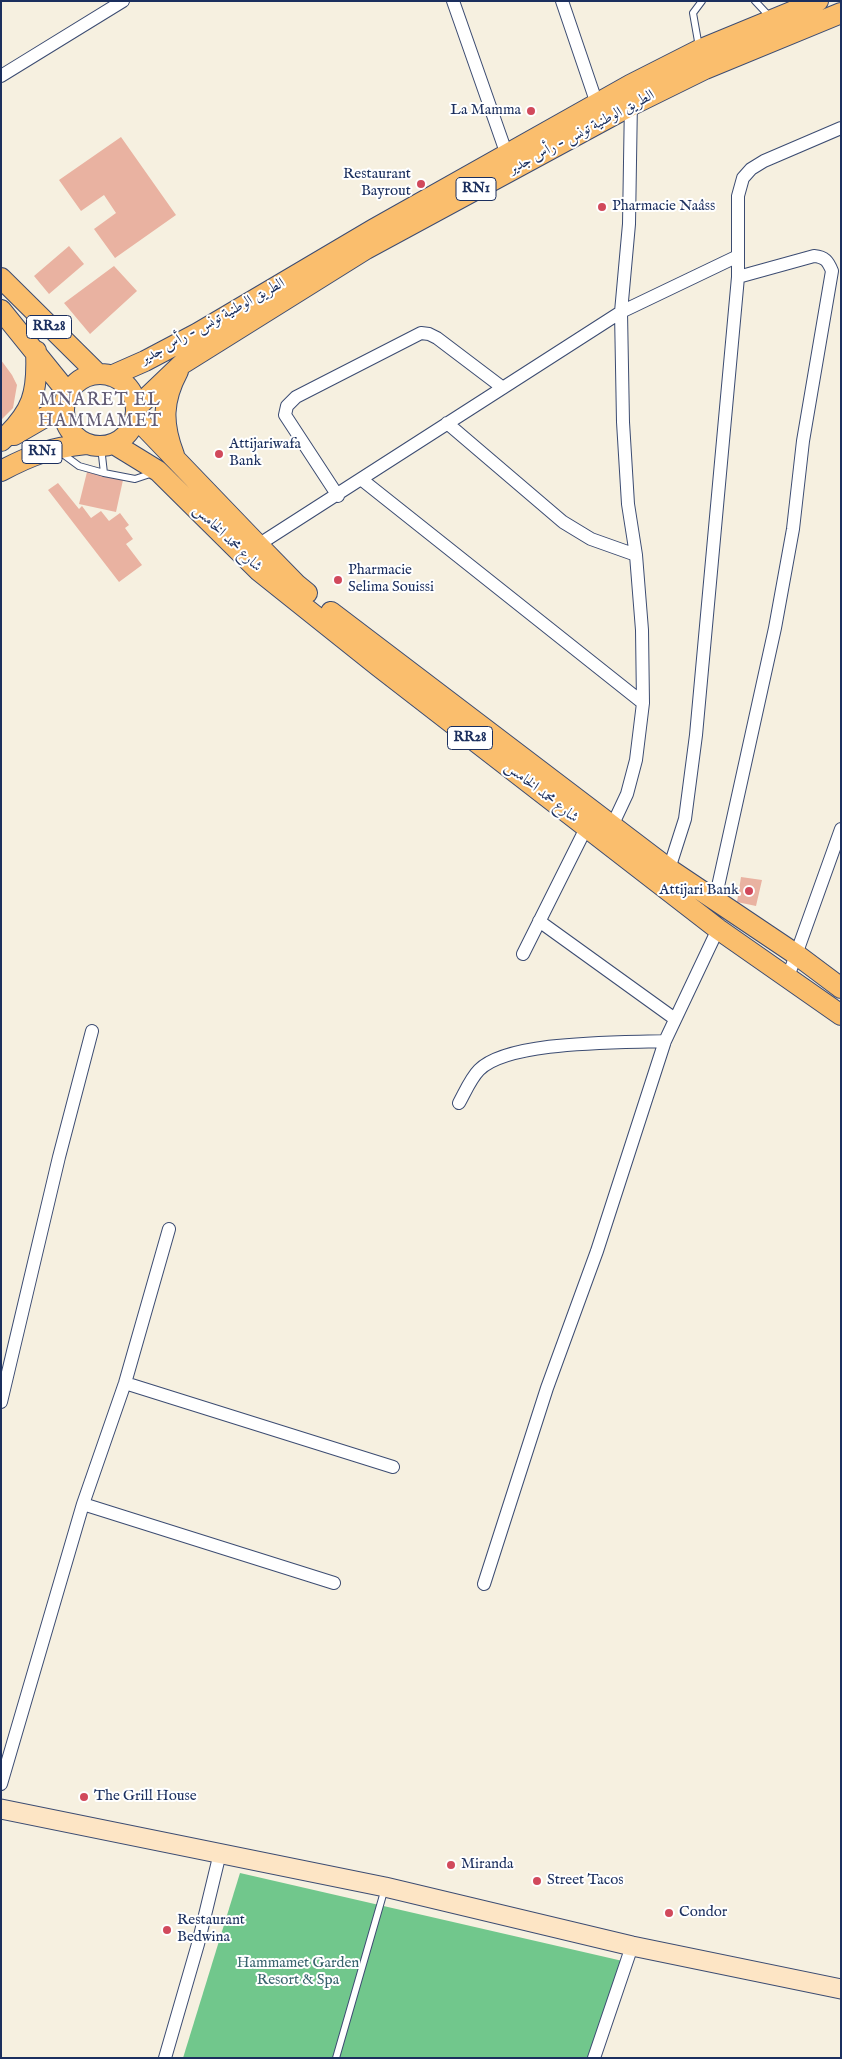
<!DOCTYPE html>
<html>
<head>
<meta charset="utf-8">
<style>
	body { margin:0 }
	#map { position:relative; width:842px; height:2059px; overflow:hidden; background:#f6f0e0; font-family:"IM FELL English",serif }
	canvas { display:block }
	.frame { position:absolute; inset:0; border:2px solid #1b2f5e; pointer-events:none }
</style>
</head>
<body>
<div id="map">
<canvas width="842" height="2059"></canvas>
<div class="frame"></div>
</div>
<script>
const context = document.querySelector('canvas').getContext('2d');
context.lineJoin = 'round';
function paint(path, color) { context.fillStyle = color; context.fill(path, 'evenodd'); }
function stroke(path, color, width, dash) { context.strokeStyle = color; context.lineWidth = width; context.lineCap = dash ? 'butt' : 'round'; context.setLineDash(dash || []); context.stroke(path); }
function drawText(font, color, halo, rows, align = 'center') {
  context.font = font + ' "IM FELL English",Amiri,serif'; context.lineWidth = 4; context.setLineDash([]); context.textBaseline = 'middle'; context.strokeStyle = halo; context.fillStyle = color; for (const [text, x, y, turn = 0] of rows) {
    context.save(); context.translate(x, y); context.rotate((+turn || 0) * Math.PI / 180); context.textAlign = isNaN(turn) ? turn : align; if (halo) context.strokeText(text, 0, 0); context.fillText(text, 0, 0); context.restore();
  }
}
const green = new Path2D(`
	M240,1873l387,89 -32,96h-412z`);
const building = new Path2D(`
	M121,137l55,78 -61,43 -21,-29 22,-16 -12,-18 -23,16 -22,-31z
	M69,246l15,18 -35,30 -15,-18z
	M114,266l23,25 -47,43 -26,-31z
	M1,360l11,15 5,10 -4,23 -12,12z
	M87,472l36,8 -7,32 -37,-8z
	M58,483l21,26 3,-3 9,12 10,-7 8,10 11,-8 9,12 -4,3 8,11 -7,5 16,21 -23,17 -71,-92z
	M741,877l21,3 -6,26 -19,-4z`);
const lane = new Path2D(`
	M755,1l15,16
	M699,47l-6,-34 9,-12
	M101,447l3,26
	M60,452l19,14 25,7 31,6 18,-6
	M336,2058l49,-170`);
const street = new Path2D(`
	M453,1l54,154
	M562,1l35,103
	M1,76l122,-75
	M447,423l116,99 28,17 45,16
	M361,479l282,224
	M338,496l-53,-81 2,-9 9,-9 125,-64 8,1 8,4 66,50
	M258,545l363,-233 117,-56
	M612,826l15,-32 9,-34 7,-57 -1,-73 -6,-75 -8,-51 -5,-82 -2,-110 8,-88 2,-124
	M669,869l16,-50 11,-84 42,-458v-81l5,-18 8,-9 13,-8 77,-33
	M715,900l60,-272 18,-99 10,-88 29,-170c-4,-10 -7,-14 -18,-15l-76,21
	M539,921l136,98
	M523,954l63,-126
	M788,977l53,-148
	M459,1103c6,-11 12,-25 20,-33 30,-30 142,-27 186,-29
	M125,1383l268,84
	M1,1402l58,-245 33,-126
	M83,1504l251,79
	M484,1584l63,-196 50,-137 68,-210 53,-112
	M1,1784l82,-280 42,-121 44,-154
	M165,2058l33,-114 22,-91
	M594,2058l38,-112`);
const secondary = new Path2D(`
	M1,1809l384,78 247,59 209,43`);
const primary = new Path2D(`
	M1,278l97,96
	M1,310l67,83
	M64 410a36 36 0 1 1 72 0a36 36 0 1 1-72 0Z
	M111,376l34,-15 53,-28 176,-104 256,-144 69,-35 119,-49
	M136,408l46,-44 184,-115 266,-144 73,-36 136,-56
	M135,417l123,128 38,39 11,9
	M14,435l50,-29
	M1,441c32,-29 37,-48 35,-90
	M114,444l44,27 101,100 119,95 340,263 123,86
	M174,455c-12,-31 -12,-54 4,-84
	M1,471c32,-17 50,-23 85,-27
	M331,612l338,257 128,86 44,33`);
const markers = [
	[531,111,5,"#d1495b"],
	[421,184,5,"#d1495b"],
	[602,207,5,"#d1495b"],
	[219,454,5,"#d1495b"],
	[338,580,5,"#d1495b"],
	[749,891,5,"#d1495b"],
	[84,1797,5,"#d1495b"],
	[451,1865,5,"#d1495b"],
	[537,1881,5,"#d1495b"],
	[669,1913,5,"#d1495b"],
	[167,1930,5,"#d1495b"]
];
const shields = [
	[476,189,40],
	[49,327,45],
	[42,452,40],
	[470,738,45]
];
const shieldNames = [
	["RN1",476,189],
	["RR28",49,327],
	["RN1",42,452],
	["RR28",470,738]
];
const poiNames = [
	["La Mamma",521,111,"right"],
	["Restaurant",411,175,"right"],
	["Bayrout",411,192,"right"],
	["Pharmacie Naâss",612,207],
	["Attijariwafa",229,445],
	["Bank",229,462],
	["Pharmacie",348,571],
	["Selima Souissi",348,588],
	["Attijari Bank",739,891,"right"],
	["The Grill House",94,1797],
	["Miranda",461,1865],
	["Street Tacos",547,1881],
	["Condor",679,1913],
	["Restaurant",177,1921],
	["Bedwina",177,1938]
];
const streetNames = [
	["الطريق الوطنية تونس - رأس جدير",582,133,-28],
	["الطريق الوطنية تونس - رأس جدير",213,322,-29],
	["شارع محمد الخامس",227,539,44],
	["شارع محمد الخامس",541,793,38]
];
const parkNames = [
	["Hammamet Garden",298,1964],
	["Resort & Spa",298,1981]
];
const quarterNames = [
	["MNARET EL",100,401],
	["HAMMAMET",100,422]
];
paint(green, '#71c78c');
paint(building, '#e9b2a1');
stroke(lane, '#3c4c72', 8);
stroke(street, '#3c4c72', 14);
stroke(secondary, '#3c4c72', 21);
stroke(primary, '#3c4c72', 22);
stroke(lane, '#fff', 6);
stroke(street, '#fff', 12);
stroke(secondary, '#fde5c5', 19);
stroke(primary, '#fabe6d', 20);
for (const [x, y, r, color] of markers) { const dot = new Path2D(); dot.arc(x, y, r, 0, 2 * Math.PI); context.fillStyle = color; context.fill(dot); stroke(dot, '#fff', 2); }
for (const [x, y, w] of shields) { const box = new Path2D(); box.roundRect(x - w / 2, y - 11.5, w, 23, 4); context.fillStyle = '#fff'; context.fill(box); stroke(box, '#1b2f5e', 1); }
drawText('bold 14px', '#1b2f5e', null, shieldNames);
drawText('15px', '#1b2f5e', '#fff', poiNames, 'left');
drawText('15px', '#1b2f5e', '#fff', streetNames);
drawText('15px', '#39646e', '#fff', parkNames);
context.letterSpacing = '1px';
drawText('18px', '#635d75', '#fff', quarterNames);
context.letterSpacing = '0px';
</script>
</body>
</html>
